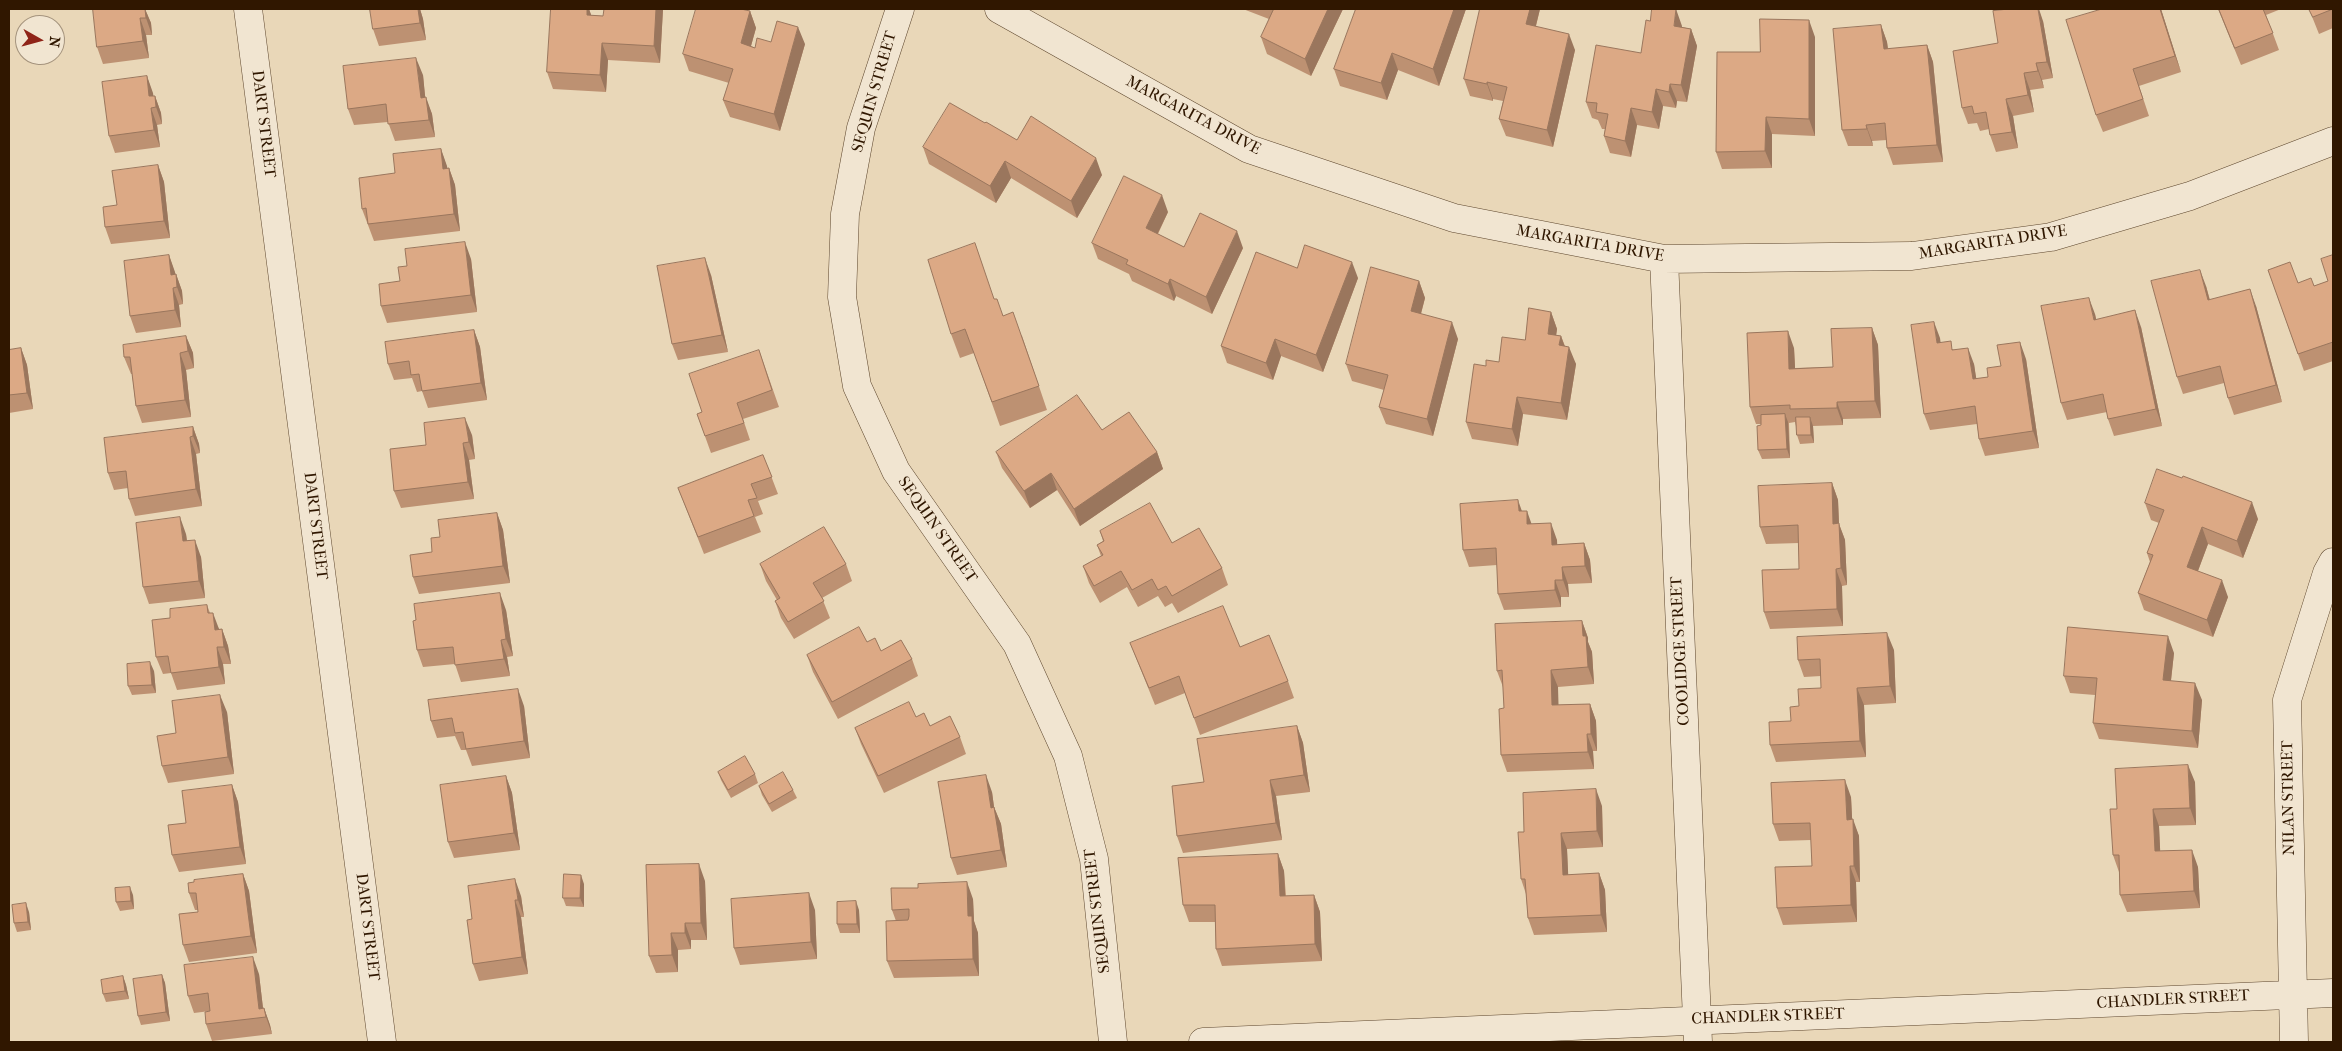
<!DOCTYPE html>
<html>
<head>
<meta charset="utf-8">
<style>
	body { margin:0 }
	#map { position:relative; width:2342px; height:1051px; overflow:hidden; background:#e9d7b8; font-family:"IM FELL French Canon",serif }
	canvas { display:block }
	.frame { position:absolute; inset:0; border:10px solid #301700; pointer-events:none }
	.north { position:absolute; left:15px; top:15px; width:50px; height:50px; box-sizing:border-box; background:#f1e5d1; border:1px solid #a4937d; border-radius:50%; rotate:97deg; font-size:14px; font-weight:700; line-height:20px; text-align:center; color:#301700 }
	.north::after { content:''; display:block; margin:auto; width:18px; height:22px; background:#8f2418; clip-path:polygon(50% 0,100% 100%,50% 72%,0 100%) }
</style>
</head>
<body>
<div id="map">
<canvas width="2342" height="1051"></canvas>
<div class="frame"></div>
<div class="north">N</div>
</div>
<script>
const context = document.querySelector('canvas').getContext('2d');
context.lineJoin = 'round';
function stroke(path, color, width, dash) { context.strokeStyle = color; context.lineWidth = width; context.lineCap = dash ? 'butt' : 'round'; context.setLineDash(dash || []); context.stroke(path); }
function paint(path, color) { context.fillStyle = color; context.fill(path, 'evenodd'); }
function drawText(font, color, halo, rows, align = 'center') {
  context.font = font + ' "IM FELL French Canon",serif'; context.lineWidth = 4; context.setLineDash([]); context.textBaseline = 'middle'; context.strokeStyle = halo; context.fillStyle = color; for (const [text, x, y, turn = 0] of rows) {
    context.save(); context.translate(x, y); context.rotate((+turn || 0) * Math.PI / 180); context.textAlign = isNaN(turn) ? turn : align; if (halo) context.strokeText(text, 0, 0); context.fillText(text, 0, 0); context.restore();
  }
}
const minor = new Path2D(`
	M248,9l134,1033
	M900,9l-39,119 -16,86 -3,83 15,89 39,85 121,173 51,112 26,103 19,183
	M999,9l250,140 205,69 210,41 248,-3 139,-19 139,-41 143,-55
	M1664,259l34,783
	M1203,1042l1130,-49
	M2294,1042l-7,-342 40,-127 6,-11`);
const wall = new Path2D(`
	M93,9h52l6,14 1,12h-6l3,23 -46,6 -6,-17z
	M370,9h50l3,10 3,21 -47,6 -6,-17z
	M551,9h38l2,6 12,1 60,-7 -3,54 -52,-3 -2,32 -53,-3 -6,-17z
	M1243,9h100l-32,67 -44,-22 -6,-17 8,-18z
	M1356,9h110l-27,77 -41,-16 -11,30 -47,-14 -6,-17z
	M1480,9h60l-4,17 39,24 -22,97 -47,-11 -7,-17 4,-18 -10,-2v2l-23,-5 -6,-17z
	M2102,9h59l20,63 -42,14 10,30 -46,16 -7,-17z
	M2218,9h63l-15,6 13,35 -38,15z
	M2309,9h24v19l-14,6z
	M750,11l6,17 -5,18 4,2 16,-6 34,2 -25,87 -50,-14 -7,-17 6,-17 -40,-12 -6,-17z
	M2043,21l10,57 -11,2 2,8 -14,2 4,22 -21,4 5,32 -22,4 -6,-17 -1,-6 -9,2 -3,-8 -9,1 -6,-16 36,-65z
	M1881,25l6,17 1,7 39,-4 6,17 10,100 -50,3 -6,-17v-8l-15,1 1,5h-25l-6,-16z
	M1682,26v1l9,2 6,17 -10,56 -10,-1 -1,7 -13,-2 -4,23 -22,-4 -6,32 -21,-4 -6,-17 1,-7h-3l-4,-9 -6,-2 -6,-16 55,-49z
	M1815,37v99l-43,-2v34l-50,1 -6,-17 44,-100z
	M423,75l2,22 7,17 3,23 -40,4 -7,-19 -34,3 -6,-16z
	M147,76l6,20h2l6,17 1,11 -5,1 3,22 -45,6 -6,-17z
	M985,123l32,17 85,35 -25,43 -66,-40 -15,25 -67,-39 -6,-17z
	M441,149l6,19h2l6,17 5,46 -86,10 -12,-32 33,-36z
	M158,165l6,17 6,56 -59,6 -6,-17 12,-22z
	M1168,212l-10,22 26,13 59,1 -31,66 -36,-18 -2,5 -42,-20 -3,-7 -31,-15 -6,-16z
	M169,255l6,19h1l6,17 1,13 -4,1 2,22 -45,6 -6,-17z
	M2333,255v106l-29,10 -36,-101 30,13 16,3 14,-5z
	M471,259l6,53 -90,11 -6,-17 19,-25z
	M1297,268l61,10 -35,94 -42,-16 -8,24 -46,-17 -6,-17z
	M711,275l17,77 -50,8 -6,-16z
	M1419,281l6,17 -4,16 37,25 -25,97 -47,-12 -7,-17 5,-17 -32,-9 -6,-17z
	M2206,286l4,14 46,6 26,96 -48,13 -6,-17 -4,-15 -41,11 -6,-17z
	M995,299l8,17 19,20 25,74 -47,16 -26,-73 -14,5 -9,-24z
	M1551,312l6,17 -1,6 5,1 4,10 11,18 -9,56 -44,-6 -5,32 -46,-7 -6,-17 20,-56 13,-4 26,-22z
	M2095,314l1,6 45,7 21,99 -48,10 -6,-17 -1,-7 -40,8 -6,-17z
	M1872,328l6,17 3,73 -38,1v6l-30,1 1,17 -14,1 -3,-9 -1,-9 -1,-4 -6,1 1,35 -28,1 -4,-9 3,-26h-5l-6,-17 44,-59 1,20 38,-1z
	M474,330l6,17 7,53 -59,8 -6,-17 -5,1 -5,-14 -18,2 -6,-16z
	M186,336l7,17 1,15 -8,2 5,47 -49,6 -6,-17 -4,-32h-1l-7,-17z
	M1940,338v5l14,7 20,14 2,15 12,-2 13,-11 25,-7 13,89 -54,8 -6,-17 -2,-15 -47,6 -6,-16z
	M21,348l6,17 6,44 -24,4v-63z
	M759,350l20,57 -36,12 7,21 -39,13 -14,-39 5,-2z
	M193,427l6,17 1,9 -4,1 6,52 -67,10 -6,-17 -1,-11 -14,2 -6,-17z
	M1102,430l55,22 6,17 -83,57 -23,-36 -27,18 -28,-40 -6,-16z
	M472,435l3,24 -6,1 5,39 -73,9 -7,-17 32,-46z
	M763,455l15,39 -20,7 5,13 -8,3 6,15 -57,22 -26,-66z
	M1832,483l6,17 1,24 6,16 2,45 -5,1 1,40 -73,3 -6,-17 35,-43v-26l-33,1 -6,-17z
	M2145,503l113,16 -15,39 -35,-14 -10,27 30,26 -15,40 -69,-27 -6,-17 12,-31 -3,-9 12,-30 -8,-3z
	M1522,511l9,13 26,16v5l27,-2 6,17 2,23 -24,1 1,13h-8v10l-57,3 -6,-16 -1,-29 -28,2 -6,-17z
	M497,513l6,17 7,53 -91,11 -6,-17 19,-25 8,-15z
	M1100,531l72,12 50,25 6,17 -50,28 -6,-10 -7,4 -7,-11 -20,11 -11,-20 -27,16 -11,-20 -6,-17 18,-10 -4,-11 6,-4z
	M186,534l1,7 14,16 4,41 -56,6 -6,-17z
	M760,564h86l6,17 -30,17 8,20 -36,21 -13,-21 -6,-17 2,-1 -11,-19z
	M207,605l3,8 9,16h3l6,17 3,18h-8l2,20 -48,6 -6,-17 -8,1 -7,-17 14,-39z
	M506,610l7,46 -6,1 3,19 -49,6 -6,-18 -32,3 -6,-17z
	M1582,621l6,17v4l4,10 2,32 -36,3v18l32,-1 6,17 1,30h-4l1,18 -87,3 -6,-17 3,-47 -1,-21 -6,-16z
	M1130,643l110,4 48,34 6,17 -94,37 -15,-42 -30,12z
	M1894,650l2,53 -32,2 2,52 -90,5 -6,-17 21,-24 8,-15 22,-18v-12l-17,1 -6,-17z
	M881,651l31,8 6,17 -80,43 -25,-47 -6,-17z
	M2174,653l-3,28 31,19 -4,48 -99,-9 -6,-16 2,-28 -25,-2 -6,-17z
	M154,671l2,22 -24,2 -4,-9z
	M524,706l6,52 -58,8 -6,-16h-5l-6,-14 -18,2 -6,-17z
	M227,712l7,62 -66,9 -6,-17 14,-33z
	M916,717l14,9 30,11 6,17 -82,39 -23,-49 -6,-16z
	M1297,726l6,17 7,49 -34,4 6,44 -99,13 -6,-17 27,-54z
	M718,772l37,2 3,9 -27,15 -10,-18z
	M506,776l6,17 8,57 -66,8 -6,-16z
	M2195,782l1,43 -37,1 1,25 38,16 2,41 -73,4 -7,-17 -1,-23 -6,-17 4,-46z
	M232,785l6,17 8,62 -67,8 -7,-17z
	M759,786l34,4 4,8 -25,14 -10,-17z
	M992,792l2,15 7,17 6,43 -50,8 -6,-17z
	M1851,797l1,22 7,17 1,46h-4l1,40 -74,3 -6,-17 35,-42 -1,-26 -32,1 -6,-17z
	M1602,806l1,41 -36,2 1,26 31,-2 6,17 2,42 -73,3 -6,-17 -2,-24 -5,-15 3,-47z
	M1278,854l6,17 2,25 28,-1 6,17 2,49 -100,5 -6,-17 -1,-27h-26l-6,-17z
	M243,874l6,17 8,62 -68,9 -6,-17 15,-33v-2h-3l-6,-17 5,-11z
	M705,881l2,59h-16v9l-13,1v22l-22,1 -7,-17z
	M584,884v23l-18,-1 -3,-8z
	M133,895l1,14 -14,2 -4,-9z
	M521,896l3,21h-3l7,57 -49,7 -6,-17 -1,-45z
	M973,899l1,22 4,12 1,43 -85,2 -7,-17 9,-40 -4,-11z
	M815,910l2,49 -77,6 -6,-17z
	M859,910l1,23h-20l-3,-9z
	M29,912l2,18 -14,2 -3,-9z
	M259,974l4,34h1l6,17 2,9 -60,7 -6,-17 4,-13 -16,2 -6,-17z
	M162,975l3,8 5,38 -29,4 -3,-9z
	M123,976l3,9 3,14 -23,3 -3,-8z`);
const shadedWall = new Path2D(`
	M145,9l6,14 1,12 -6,-17z
	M417,9h3l3,10 3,21 -6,-17z
	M587,9h2l5,14 -7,-8z
	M656,9h7l-3,54 -6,-17z
	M1328,9h15l-32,67 -6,-17z
	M1454,9h12l-27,77 -6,-17z
	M1530,9h10l-8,32 -6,-17z
	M1676,9l6,17 -2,17 -6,-17z
	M2038,9h1l4,12 10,57 -6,-16z
	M2160,9h1l20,63 -6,-16z
	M750,11l6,17 -9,32 -6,-17z
	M140,18l6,17 3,23 -6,-17z
	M1809,20l6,17v99l-6,-17z
	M1881,25l6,17 3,24 -6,-17z
	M798,27l7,17 -25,87 -6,-17z
	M1691,29l6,17 -10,56 -6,-17z
	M1569,34l6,16 -22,97 -6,-17z
	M602,43l6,17 -2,32 -6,-17z
	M1927,45l6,17 10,100 -6,-17z
	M1392,53l6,17 -11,30 -6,-17z
	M416,58l7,17 4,40 -6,-17z
	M2036,63l6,17 2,8 -6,-17z
	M2024,73l6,17 4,22 -6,-17z
	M147,76l6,17 2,14 -6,-11z
	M1487,82l6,17v2l-6,-17z
	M1670,84l7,17 -1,7 -7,-16z
	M1656,89l7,17 -4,23 -7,-17z
	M155,96l6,17 1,11 -6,-17z
	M426,97l6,17 3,23 -6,-17z
	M2006,99l7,17 5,32 -6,-16z
	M151,108l6,17 3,22 -6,-17z
	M1631,108l6,17 -6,32 -6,-16z
	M1766,117l6,17v34l-7,-17z
	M1866,125l6,16 1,5 -6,-17z
	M441,149l6,17 2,20 -6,-17z
	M1096,158l6,17 -25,43 -6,-17z
	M1005,161l6,17 -15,25 -6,-17z
	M158,165l6,17 6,56 -6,-17z
	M449,168l6,17 5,46 -6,-17z
	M1162,195l6,17 -16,33 -6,-17z
	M1237,231l6,17 -31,66 -6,-17z
	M465,242l6,17 6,53 -6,-17z
	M169,255l6,17 2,15 -6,-12z
	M705,258l6,17 17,77 -6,-17z
	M1352,262l6,16 -35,94 -7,-17z
	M2200,270l6,16 8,31 -6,-17z
	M176,274l6,17 1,13 -6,-17z
	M1170,279l6,17 -2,5 -6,-17z
	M1419,281l6,17 -8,30 -6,-17z
	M173,288l6,17 2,22 -6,-17z
	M2250,289l6,17 26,96 -6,-17z
	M2089,298l6,16 5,23 -6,-17z
	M2135,310l6,17 21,99 -6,-17z
	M1551,312l6,17 -3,22 -6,-17z
	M1452,322l6,17 -25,97 -6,-17z
	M1934,322l6,16 3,22 -6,-17z
	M1872,328l6,17 3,73 -6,-17z
	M474,330l6,17 7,53 -6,-17z
	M1788,331l6,17 2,38 -7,-17z
	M186,336l7,17 1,15 -6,-17z
	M1561,336l6,17 -8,-8z
	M1275,339l6,17 -8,24 -7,-17z
	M2020,342l6,17 13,89 -6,-17z
	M1569,347l7,17 -9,56 -6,-17z
	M21,348l6,17 6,44 -6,-16z
	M1968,348l6,16 5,32 -6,-17z
	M180,353l6,17 5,47 -6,-17z
	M1517,397l6,17 -5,32 -6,-17z
	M1837,402l6,17v6l-6,-17z
	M1785,414l3,8 2,36 -3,-9z
	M1810,417l3,9 1,17 -3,-8z
	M465,418l7,17 3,24 -6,-17z
	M193,427l6,17 1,9 -7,-17z
	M190,437l6,17 6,52 -6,-17z
	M463,443l6,17 5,39 -6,-17z
	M1157,452l6,17 -83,57 -6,-17z
	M1051,473l6,17 -27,18 -6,-17z
	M1832,483l6,17 1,24 6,16 2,45 -6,-17 -8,-44z
	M1518,500l6,17 -5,-6z
	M2252,502l6,17 -15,39 -6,-17z
	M1527,511l6,17 -6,-4z
	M497,513l6,17 7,53 -7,-17z
	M180,517l6,17 3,24 -6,-17z
	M1551,523l6,17 1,22 -6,-17z
	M2202,527l6,17 -15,40 -6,-17z
	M195,540l6,17 4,41 -6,-17z
	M1584,543l6,17 2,23 -7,-17z
	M1562,567l6,17 1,13 -6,-17z
	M1836,569l6,17 1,40 -6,-17z
	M1555,580l6,17v10l-6,-17z
	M2222,580l6,17 -15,40 -6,-17z
	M500,593l6,17 7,46 -7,-17z
	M213,613l6,16 -4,1z
	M1582,621l6,17v4l4,10 2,32 -6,-17 -5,-31z
	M222,629l6,17 3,18 -7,-17z
	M1887,633l7,17 2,53 -6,-17z
	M2168,636l6,17 -5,44 -6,-17z
	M501,640l6,17 3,19 -6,-17z
	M217,647l6,17 2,20 -6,-17z
	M150,662l4,9 2,22 -4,-8z
	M1551,670l7,17 1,35 -7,-17z
	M2195,683l7,17 -4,48 -6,-17z
	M1857,688l7,17 2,52 -6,-16z
	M518,689l6,17 6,52 -6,-17z
	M220,695l7,17 7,62 -6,-17z
	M1590,704l6,17 1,30 -6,-17z
	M1297,726l6,17 7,49 -6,-17z
	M1587,734l6,17 1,18 -6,-17z
	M2188,765l7,17 1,43 -6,-17z
	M986,775l6,17 2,15 7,17 6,43 -6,-17 -10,-42z
	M506,776l6,17 8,57 -6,-17z
	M1270,780l6,16 6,44 -6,-17z
	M1845,780l6,17 2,39 -6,-16z
	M232,785l6,17 8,62 -6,-17z
	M1596,789l6,17 1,41 -6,-16z
	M2153,809l6,17 2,42 -6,-17z
	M1853,819l6,17 1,46 -6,-16z
	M1561,833l6,16 2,43 -6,-17z
	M2192,850l6,17 2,41 -6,-17z
	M1278,854l6,17 2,42 -6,-17z
	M699,864l6,17 2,59 -6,-17z
	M1850,866l6,16 1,40 -6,-17z
	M1599,873l6,17 2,42 -6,-17z
	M243,874l6,17 8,62 -6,-17z
	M581,875l3,9v23l-4,-9z
	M515,879l6,17 3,21 -6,-17z
	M967,882l6,17 1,22 4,12 1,43 -6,-17 -5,-43z
	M130,887l3,8 1,14 -3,-8z
	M809,893l6,17 2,49 -6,-17z
	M1314,895l6,17 2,49 -7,-17z
	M515,900l6,17 7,57 -6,-17z
	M856,901l3,9 1,23 -3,-9z
	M26,903l3,9 2,18 -3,-8z
	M685,923l6,17v9l-6,-16z
	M671,933l7,17v22l-6,-17z
	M253,957l6,17 5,43 -5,-8z
	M162,975l3,8 5,38 -4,-9z
	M123,976l3,9 3,14 -4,-8z
	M264,1008l6,17 2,9 -6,-17z`);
const building = new Path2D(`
	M93,9h52l1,9h-6l3,23 -46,6z
	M370,9h48l2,14 -47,6z
	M551,9h36v6l16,1 1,-7h52l-2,37 -52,-3 -2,32 -53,-3z
	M696,9h45l9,2 -9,32 14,5 2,-10 14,4 6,-21 21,6 -24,87 -51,-14 10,-31 -50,-15z
	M1274,9h54l-23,50 -44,-22z
	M1356,9h98l-21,60 -41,-16 -11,30 -47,-14z
	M1480,9h50l-4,15 43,10 -22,96 -48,-11 8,-32 -20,-5v2l-23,-5z
	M1652,9h24l-2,17 17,3 -10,56 -11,-1 -1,8 -13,-3 -4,23 -21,-4 -6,33 -21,-5 4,-22 -12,-2 1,-9 -11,-1 10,-57 45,8 5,-33 4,1z
	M2009,9h29l9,53 -11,1 2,8 -14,2 4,22 -22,4 6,33 -22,3 -4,-23 -12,2 -2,-8 -10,2 -9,-57 45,-8 -5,-32z
	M2102,9h58l15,47 -42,13 10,30 -47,16 -30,-95z
	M2219,9h44l10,24 -38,15z
	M2309,9h24l-20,8z
	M1760,19l49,1v99l-43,-2 -1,34 -49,1 1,-100h43z
	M1881,25l3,24 43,-4 10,100 -50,3 -2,-25 -19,2 1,4 -25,1 -9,-101z
	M416,58l5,40 5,-1 3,23 -41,4 -2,-20 -38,5 -5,-43z
	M147,76l2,20h6l1,11 -5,1 3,22 -45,6 -7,-54z
	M950,103l35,20 1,-1 31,18 14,-24 65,42 -25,43 -66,-40 -15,25 -67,-39z
	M441,149l2,20 6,-1 5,46 -86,10 -2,-16 -4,1 -3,-31 36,-5 -2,-19z
	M158,165l6,56 -59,6 -2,-20 14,-2 -5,-34z
	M1124,176l38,19 -16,33 38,19 16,-34 37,18 -31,66 -36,-18 -2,5 -42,-20 2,-4 -36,-17z
	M465,242l6,53 -90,11 -2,-22 21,-3 -2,-14 9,-1 -2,-17z
	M975,243l19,56h3l6,17 10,-4 26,74 -47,16 -27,-73 -14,5 -23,-74z
	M1305,245l47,17 -36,93 -41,-16 -9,24 -45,-17 35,-94 41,16z
	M169,255l2,20 5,-1 1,13 -4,1 2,22 -45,6 -6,-55z
	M2333,255v87l-35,12 -30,-84 22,-8 8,21 13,-5 3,8 14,-5 -7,-22z
	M705,258l17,77 -50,9 -15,-78z
	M1371,267l48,14 -8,30 41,11 -25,97 -48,-12 9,-32 -42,-11z
	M2200,270l8,30 42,-11 26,96 -48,13 -8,-32 -43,11 -26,-96z
	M2089,298l5,22 41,-10 21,99 -48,10 -5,-25 -42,9 -20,-97z
	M1529,308l22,4 -3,22 13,2 -2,9 10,2 -8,56 -44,-6 -5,32 -46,-7 8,-58 12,2v-6l13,2 3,-25 23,3z
	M1934,322l3,21 14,-2 1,9 16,-2 5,31 15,-2 -1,-9 14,-2 -4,-21 23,-3 13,89 -54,8 -4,-33 -51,8 -13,-89z
	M1872,328l3,73 -38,1v6l-47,1v-4l-40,2 -3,-74 41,-2 1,38 44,-2 -2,-38z
	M474,330l7,53 -59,8 -3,-17 -8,1 -2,-14 -21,3 -3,-22z
	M186,336l2,15 -8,2 5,47 -49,6 -6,-49h-6l-1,-12z
	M21,348l6,45 -18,2v-45z
	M759,350l13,40 -35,13 7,20 -39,13 -8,-22 5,-2 -13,-38z
	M1077,395l25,35 27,-18 28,40 -83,57 -23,-36 -27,18 -28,-39z
	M1785,414l2,35 -29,1 -1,-24 4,-1v-10z
	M1796,417h14l1,18h-14z
	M465,418l4,24 -6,1 5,39 -74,9 -4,-42 36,-4 -2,-22z
	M193,427v9l-3,1 6,52 -67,10 -3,-28 -18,2 -4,-35z
	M763,455l9,22 -21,7 6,14 -9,2 6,16 -56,21 -20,-49z
	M2157,469l25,9 1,-2 69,26 -15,39 -35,-14 -15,40 35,13 -15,40 -69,-27 15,-38 -6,-2 17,-43 -19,-7z
	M1832,483l1,41 6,-1 2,45 -5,1 1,40 -73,3 -2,-42 37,-1 -1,-44 -38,2 -2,-41z
	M1518,500l1,11h8v13l24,-1 1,22 32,-2 1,23 -23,1 1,13h-8v10l-57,4 -2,-46 -33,2 -3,-46z
	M1150,503l22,40 27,-15 23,40 -50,28 -6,-10 -8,4 -6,-11 -20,11 -11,-19 -27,15 -11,-20 20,-11 -6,-10 7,-4 -4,-10z
	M497,513l6,53 -90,11 -3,-22 22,-3 -1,-14 9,-1 -2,-17z
	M180,517l3,24 12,-1 4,41 -56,6 -7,-64z
	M824,527l22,37 -33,19 11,18 -36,21 -13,-21 5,-3 -20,-34z
	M500,593l6,46 -5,1 3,19 -49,6 -2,-18 -36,3 -4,-29 3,-1 -2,-16z
	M207,605l1,8h5l2,17 7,-1 2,18h-7l2,20 -48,6 -3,-17 -12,1 -4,-37 18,-2v-9z
	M1223,606l17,41 29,-12 19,46 -94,37 -15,-42 -30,12 -19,-45z
	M1582,621l1,15h3l2,31 -37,3 1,35 38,-1 1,30h-4l1,18 -87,3 -2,-46 5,-1 -2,-38 -5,1 -2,-47z
	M859,627l8,15 8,-4 6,13 20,-11 11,19 -80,43 -25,-47z
	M2068,627l100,9 -5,44 32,3 -3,48 -99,-8 4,-45 -33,-2z
	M1887,633l3,53 -33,2 3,53 -90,4 -1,-23 22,-1 -1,-14 9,-1 -1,-17 23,-1 -1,-29 -22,1 -1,-23z
	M150,662l2,23 -24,1 -1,-22z
	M518,689l6,52 -58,8 -3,-17 -8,1 -3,-15 -21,3 -3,-21z
	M220,695l8,62 -66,9 -5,-30 19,-3 -4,-32z
	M909,702l7,15 8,-4 6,13 20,-10 10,21 -82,39 -23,-48z
	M1297,726l7,49 -34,5 6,43 -99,13 -5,-50 32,-4 -7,-43z
	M745,756l10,18 -27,16 -10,-18z
	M2188,765l2,43 -37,1 2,42 37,-1 2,41 -74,4 -1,-40h-6l-3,-46h7l-2,-40z
	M783,772l10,18 -24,14 -10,-18z
	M986,775l5,33 3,-1 7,43 -50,8 -13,-76z
	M506,776l8,57 -66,9 -8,-57z
	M1845,780l2,40 6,-1 1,47h-4l1,39 -74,3 -2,-41 37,-1 -2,-43 -37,1 -2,-41z
	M232,785l8,62 -68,8 -4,-30 18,-2 -4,-32z
	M1596,789l1,42 -36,2 2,42 36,-2 2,42 -73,3 -3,-39h-4l-3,-47h6l-1,-39z
	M1278,854l2,42 34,-1 1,49 -99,5 -1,-44h-32l-5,-47z
	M699,864l2,59h-16v10h-14l1,22 -23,1 -3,-91z
	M243,874l8,62 -68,9 -4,-31 19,-2 -2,-19h-7l-1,-10 6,-1v-2z
	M564,874l17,1 -1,23h-17z
	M515,879l3,21h-3l7,57 -49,7 -6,-44 5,-1 -4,-33z
	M967,882l1,34h4l1,43 -86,2 -1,-40 22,-1 1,-4v-7l-17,1 -1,-22h27v-4z
	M130,887l1,14 -15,1 -1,-14z
	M809,893l2,49 -77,6 -3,-49z
	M856,901l1,23h-20v-22z
	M26,903l2,19 -14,1 -2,-18z
	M253,957l6,52 5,-1 2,9 -60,7 -1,-12 5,-1 -2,-18 -20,3 -4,-31z
	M162,975l4,37 -28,4 -5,-37z
	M123,976l2,15 -22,3 -2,-14z`);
const streetNames = [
	["SEQUIN STREET",875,92,-74],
	["MARGARITA DRIVE",1193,116,28],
	["DART STREET",263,124,83],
	["MARGARITA DRIVE",1993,243,-9],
	["MARGARITA DRIVE",1590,244,10],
	["DART STREET",315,526,83],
	["SEQUIN STREET",937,530,55],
	["COOLIDGE STREET",1681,651,-93],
	["NILAN STREET",2289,798,-91],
	["SEQUIN STREET",1098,911,-97],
	["DART STREET",367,927,83],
	["CHANDLER STREET",2173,1000,-3],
	["CHANDLER STREET",1768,1017,-2]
];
stroke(minor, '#5e472e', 29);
stroke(minor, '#f1e5d1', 28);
paint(wall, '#bd9172');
paint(shadedWall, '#9a765d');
paint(building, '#dca985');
stroke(building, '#9a765d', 1);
drawText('16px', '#301700', '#f1e5d1', streetNames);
</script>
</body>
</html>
